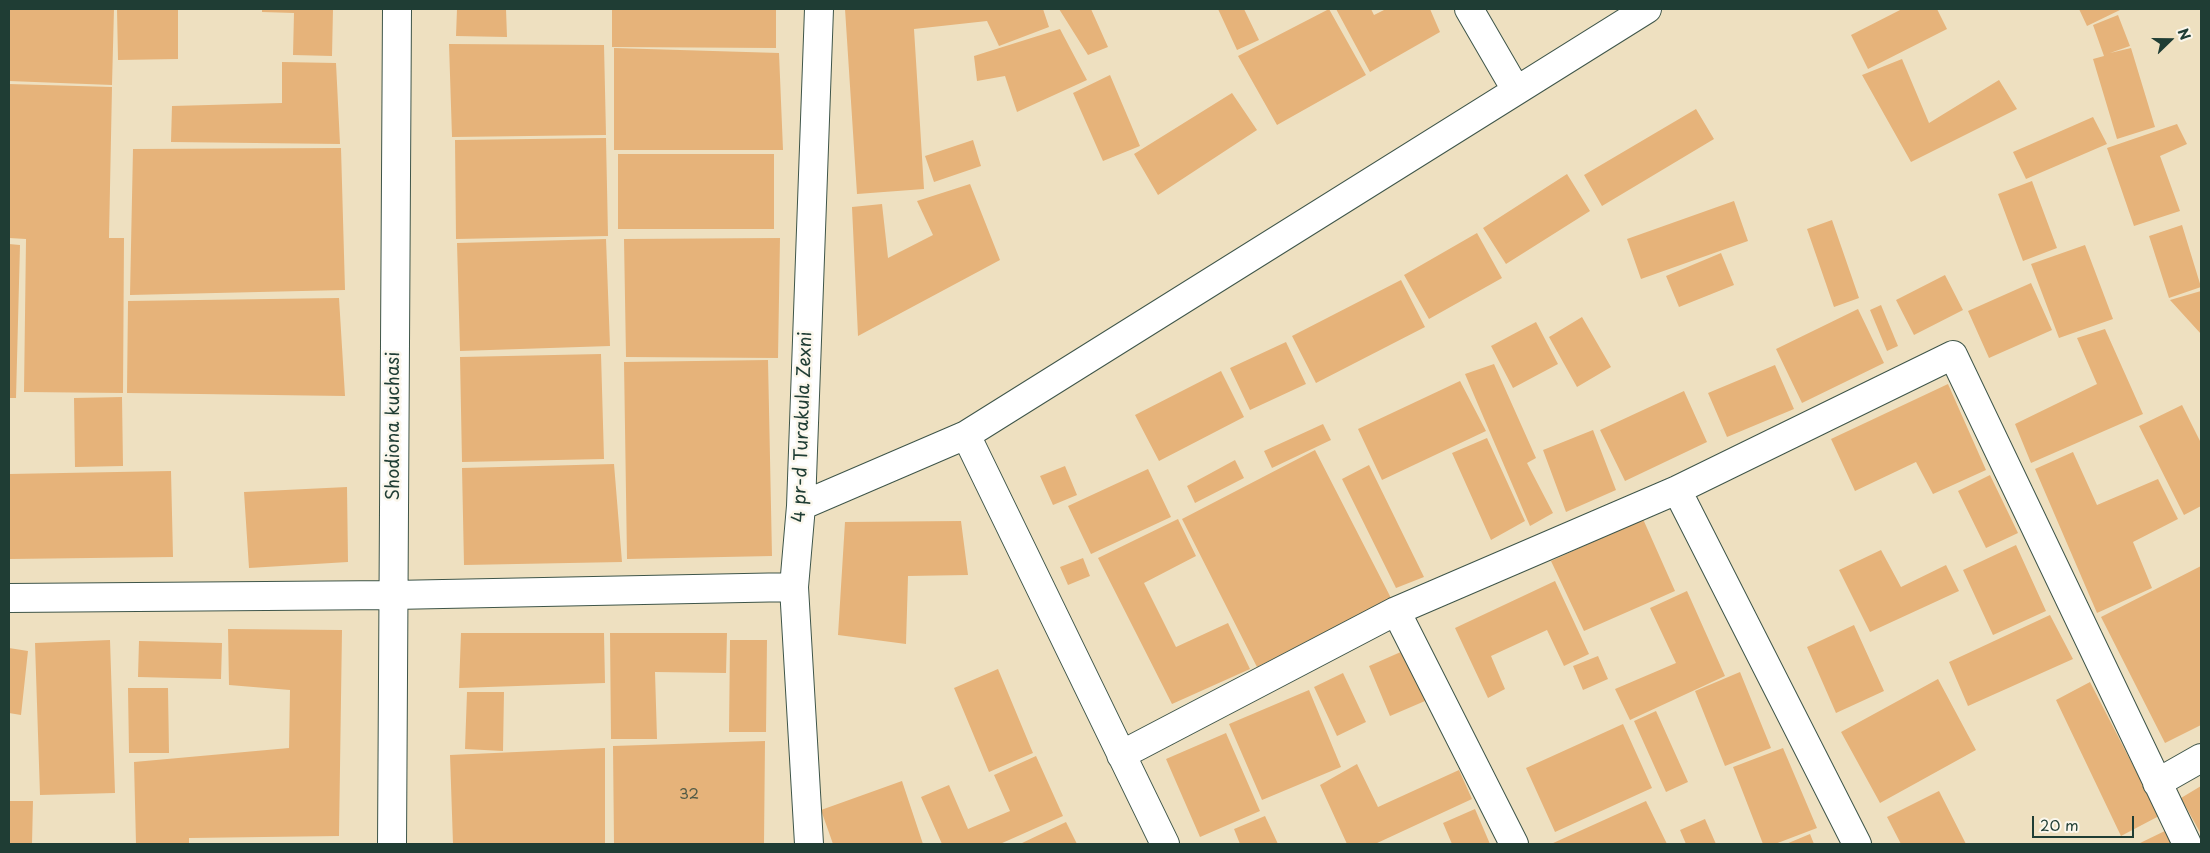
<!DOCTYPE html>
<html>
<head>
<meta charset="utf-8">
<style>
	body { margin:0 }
	#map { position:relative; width:2210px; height:853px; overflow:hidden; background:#eee0c0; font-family:"Playpen Sans",sans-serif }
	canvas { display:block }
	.frame { position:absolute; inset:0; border:10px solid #1f3d34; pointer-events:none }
	.north { position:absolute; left:2145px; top:15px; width:50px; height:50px; -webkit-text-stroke:4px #fbf7ec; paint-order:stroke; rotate:68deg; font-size:14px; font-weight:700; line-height:20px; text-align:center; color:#1f3d34 }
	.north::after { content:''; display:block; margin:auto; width:18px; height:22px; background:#1f3d34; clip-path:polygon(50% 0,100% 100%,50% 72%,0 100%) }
	.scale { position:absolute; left:2032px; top:816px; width:102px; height:22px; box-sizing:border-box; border:2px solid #1f3d34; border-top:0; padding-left:6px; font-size:15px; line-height:18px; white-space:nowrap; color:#1f3d34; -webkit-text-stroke:4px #fbf7ec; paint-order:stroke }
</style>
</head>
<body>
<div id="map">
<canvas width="2210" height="853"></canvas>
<div class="frame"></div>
<div class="north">N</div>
<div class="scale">20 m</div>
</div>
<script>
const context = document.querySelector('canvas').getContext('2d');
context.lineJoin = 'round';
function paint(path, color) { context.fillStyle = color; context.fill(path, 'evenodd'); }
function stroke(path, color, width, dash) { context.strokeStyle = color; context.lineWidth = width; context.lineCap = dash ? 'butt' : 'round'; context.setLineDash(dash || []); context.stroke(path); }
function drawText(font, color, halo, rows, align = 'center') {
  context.font = font + ' "Playpen Sans",sans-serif'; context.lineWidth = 5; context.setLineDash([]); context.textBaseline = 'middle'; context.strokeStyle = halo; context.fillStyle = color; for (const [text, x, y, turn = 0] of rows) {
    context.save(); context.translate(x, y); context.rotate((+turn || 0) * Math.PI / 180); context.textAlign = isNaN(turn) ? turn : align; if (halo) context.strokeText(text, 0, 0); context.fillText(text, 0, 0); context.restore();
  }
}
const building = new Path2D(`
	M9,9h105l-2,76 -103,-4z
	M117,9h61v50l-60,1z
	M262,9h71l-1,47 -39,-1 1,-42 -32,-1z
	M457,9h49l1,28 -51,-1z
	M612,9h164v39l-164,-1z
	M845,9h198l6,18 -50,19 -12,-25 -73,8 10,160 -67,5z
	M1059,9h32l17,38 -20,8z
	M1218,9h26l15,31 -22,10z
	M1329,9l37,66 -89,50 -39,-69z
	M1336,9h35l3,6 12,-6h44l10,23 -70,40z
	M1902,9h35l10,20 -79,40 -17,-34z
	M2079,9h43l-35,17z
	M2118,15l12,31 -20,7 21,-5 24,79 -38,12 -24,-80 11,-3 -11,-31z
	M1060,29l27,51 -70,32 -12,-36 -28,5 -3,-25z
	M449,44l155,1 2,90 -154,2z
	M614,48l165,5 4,97h-169z
	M1902,59l27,64 70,-43 18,29 -106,53 -49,-87z
	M282,62l54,1 4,81 -169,-2 1,-36 110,-3z
	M1110,75l30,71 -37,15 -30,-68z
	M9,84l103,3 -3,151h15l-1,155 -99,-1 2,-153 -17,-1z
	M1232,93l25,37 -99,65 -24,-41z
	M1696,109l18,30 -112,67 -18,-31z
	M2093,117l14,27 -81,35 -13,-27z
	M2177,124l10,20 -27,12 20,55 -46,15 -27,-78z
	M606,138l2,98 -152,3 -1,-99z
	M973,140l8,26 -47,16 -9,-26z
	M341,148l4,142 -215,5 3,-146z
	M618,154h156v75h-156z
	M1567,174l23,37 -84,53 -23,-36z
	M2032,181l25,67 -34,13 -25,-67z
	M970,184l30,76 -142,76 -6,-129 30,-3 6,54 45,-23 -16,-34z
	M1734,201l14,40 -107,38 -14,-40z
	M1832,220l27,78 -25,9 -27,-78z
	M2182,225l19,62 -32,11 -20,-62z
	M1477,233l25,45 -73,41 -25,-44z
	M780,238l-2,120 -152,-1 -2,-118z
	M606,239l4,107 -150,5 -3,-108z
	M9,244l11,1 -4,153h-7z
	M2085,245l28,74 -54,19 -28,-74z
	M1721,253l13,32 -55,22 -13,-31z
	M1945,275l18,35 -49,25 -18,-35z
	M1401,280l24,47 -109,56 -24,-47z
	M2031,283l21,47 -63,28 -21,-47z
	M2201,291v43l-31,-34z
	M339,298l6,98 -218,-3 1,-92z
	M1881,305l17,41 -11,5 -17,-41z
	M1858,309l26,54 -82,40 -26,-54z
	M1582,317l29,50 -34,20 -28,-50z
	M1536,322l22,42 -45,24 -22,-42z
	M2105,329l38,85 -112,49 -16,-39 82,-40 -20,-46z
	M1286,342l20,42 -56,26 -20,-42z
	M601,354l3,105 -142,3 -2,-105z
	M768,360l4,196 -145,3 -3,-197z
	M1494,364l42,94 -9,5 26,50 -23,13 -65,-152z
	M1775,365l19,44 -67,28 -19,-44z
	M1221,371l23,46 -85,44 -24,-46z
	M1460,381l26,50 -104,49 -24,-51z
	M1948,384l38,86 -53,24 -17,-32 -61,29 -24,-52z
	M1684,391l23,51 -82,39 -25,-51z
	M122,397l1,69 -48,1 -1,-69z
	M2182,405l19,38v63l-17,9 -45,-89z
	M1323,424l8,16 -59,28 -8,-17z
	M1593,430l23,60 -50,22 -23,-62z
	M1487,438l38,83 -34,19 -39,-87z
	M1315,450l76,148 -134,69 -75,-148z
	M2073,452l24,53 61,-26 20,40 -45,23 19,46 -55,25 -62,-144z
	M1235,460l9,18 -49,25 -8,-17z
	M614,464l8,98 -158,3 -2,-97z
	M1369,465l55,112 -28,11 -54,-109z
	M1065,466l12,29 -24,10 -13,-29z
	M1148,469l23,48 -80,37 -23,-48z
	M171,471l2,86 -164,2v-85z
	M1990,475l28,58 -32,15 -28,-57z
	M347,487l1,75 -99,6 -5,-76z
	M1178,519l18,37 -52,27 32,64 52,-24 22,46 -78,35 -74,-146z
	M1643,519l32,72 -91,40 -33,-70z
	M961,521l7,54 -60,1 -2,68 -68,-9 7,-113z
	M2016,545l30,66 -53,24 -30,-65z
	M1881,550l20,37 45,-22 13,26 -89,41 -31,-62z
	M1083,558l7,18 -22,9 -8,-18z
	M2201,566v159l-36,18 -64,-126z
	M1555,581l34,73 -25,12 -17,-36 -56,26 14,33 -17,9 -33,-70z
	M1687,591l38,85 -95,44 -15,-31 61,-26 -26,-55z
	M2050,615l23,44 -105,47 -19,-44z
	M1854,625l30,66 -48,22 -29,-66z
	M228,629l114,1 -3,206 -150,2v6h-53l-2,-82 155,-14 1,-58 -61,-5z
	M461,633h143l1,50 -146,5z
	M610,633h117l-1,40 -71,-1 2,67h-46z
	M110,640l5,153 -75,2 -5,-152z
	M730,640h37l-1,92h-37z
	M139,641l83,2 -1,36 -83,-2z
	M9,648l19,3 -7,64 -12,-2z
	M1403,651l22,50 -35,15 -21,-50z
	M1598,656l10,23 -25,11 -10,-24z
	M998,669l35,84 -44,19 -35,-84z
	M1740,672l31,76 -46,18 -30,-75z
	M1343,673l23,49 -29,14 -23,-49z
	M1938,679l38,71 -96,53 -39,-71z
	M2090,682l69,134 -38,20 -65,-136z
	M128,688h40l1,65h-40z
	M1309,690l32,77 -79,33 -33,-76z
	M467,692h37l-1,59 -38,-2z
	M1656,711l32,71 -22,10 -32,-71z
	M1623,724l29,64 -97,44 -29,-64z
	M1226,733l34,78 -60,26 -34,-78z
	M765,741l-1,103h-150l-1,-98z
	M605,748v96h-152l-3,-89z
	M1783,748l34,80 -42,16h-12l-30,-77z
	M1036,756l27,60 -63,28h-58l-21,-47 28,-12 19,44 42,-18 -16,-36z
	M1357,764l21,43 81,-37 13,29 -97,45h-28l-27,-59z
	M902,781l21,63h-90l-12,-34z
	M2201,786v48l-20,-36z
	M1939,791l27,53h-65l-14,-27z
	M9,801h24l-1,43h-23z
	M1646,801l21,43h-116z
	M1475,809l15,35h-38l-9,-21z
	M1265,816l13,28h-38l-6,-15z
	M1705,819l11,25h-30l-6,-14z
	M1066,822l11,22h-57z
	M2171,828l8,16h-41z
	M1810,834l4,10h-28z`);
const minor = new Path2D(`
	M1469,9l47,81
	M966,435l199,409
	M1677,490l180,354
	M801,506l165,-71 681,-426
	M9,598l384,-3 401,-8
	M1396,611l118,233
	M1121,755l275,-144 281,-121 276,-135 234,489
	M2157,783l44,-25
	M392,844l5,-835
	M809,844l-15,-257 7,-81 18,-497`);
const numberNames = [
	["32",689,795]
];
const streetNames = [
	["Shodiona kuchasi",394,426,-90],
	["4 pr-d Turakula Zexni",803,427,-88]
];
paint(building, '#e6b37a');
stroke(minor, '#3e5549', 30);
stroke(minor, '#fff', 28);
drawText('15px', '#515a46', null, numberNames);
drawText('18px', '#1f3d34', '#fbf7ec', streetNames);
</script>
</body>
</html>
